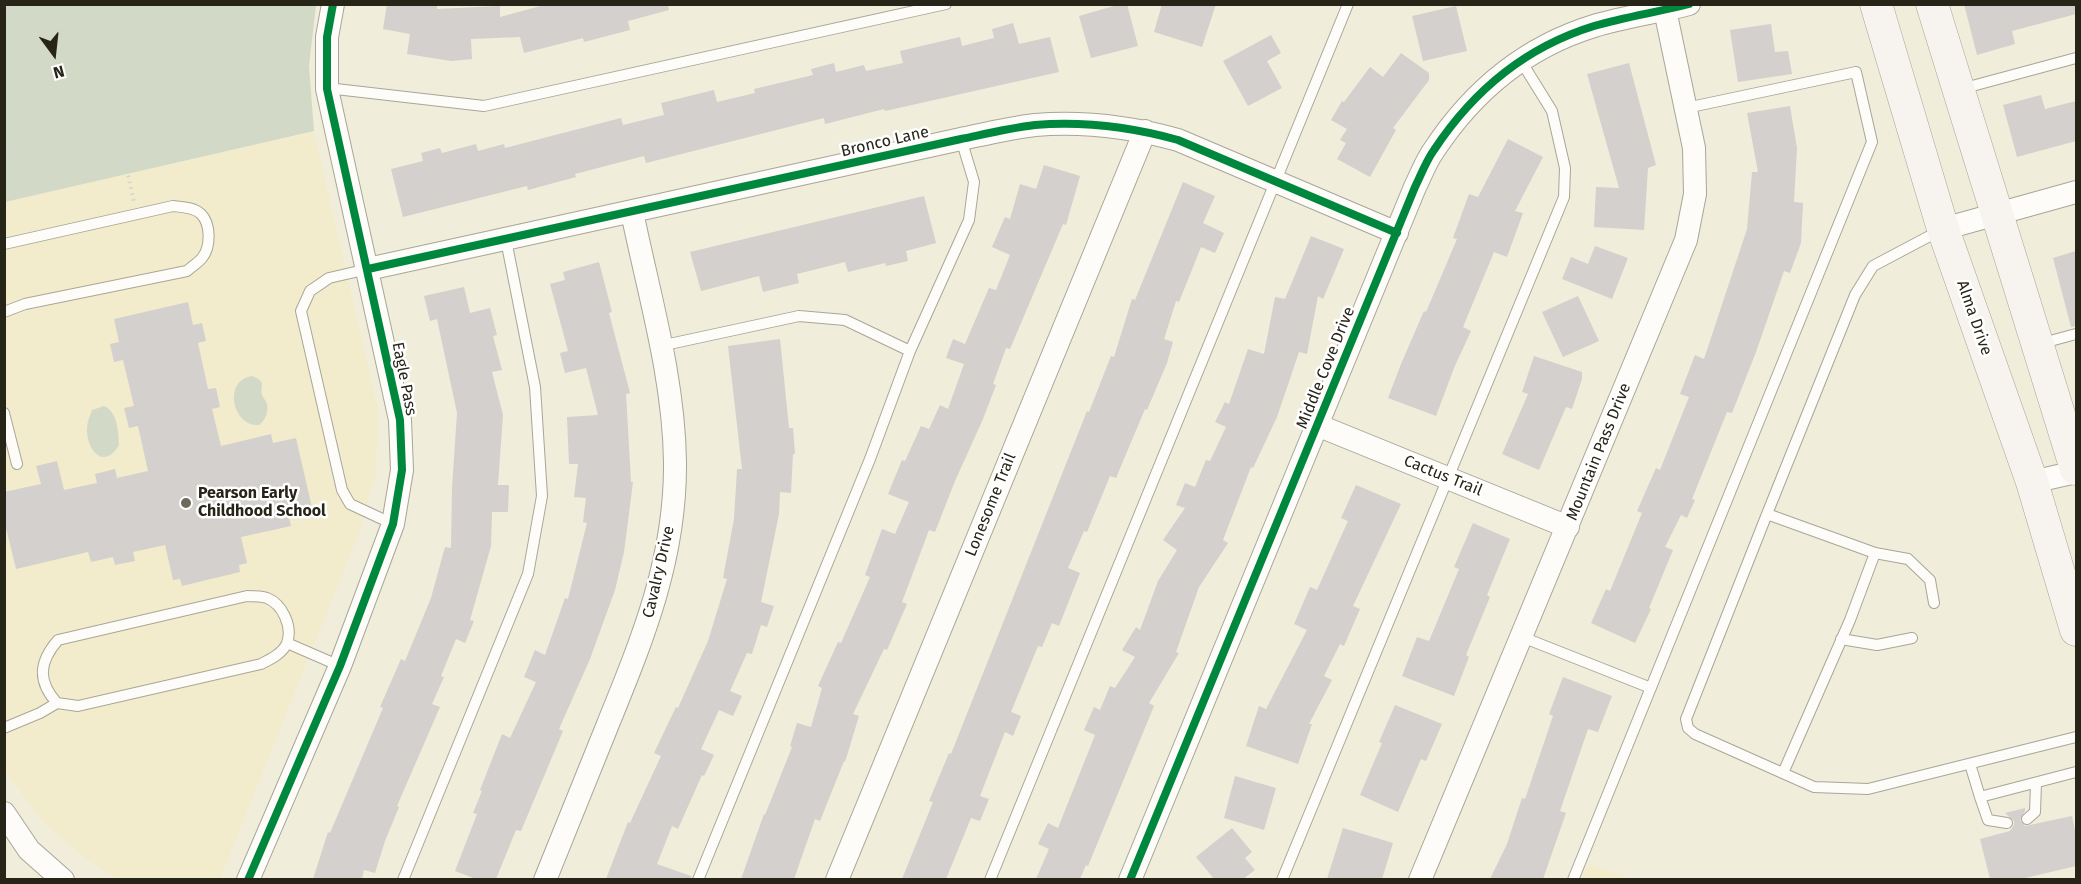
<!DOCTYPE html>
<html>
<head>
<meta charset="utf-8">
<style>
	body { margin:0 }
	#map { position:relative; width:2081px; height:884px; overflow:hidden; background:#f0edda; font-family:"Fira Sans",sans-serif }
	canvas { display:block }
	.frame { position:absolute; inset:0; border:6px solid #272418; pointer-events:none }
	.north { position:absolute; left:24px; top:24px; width:60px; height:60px; -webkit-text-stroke:4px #fff; paint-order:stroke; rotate:165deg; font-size:16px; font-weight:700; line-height:24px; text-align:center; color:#272418 }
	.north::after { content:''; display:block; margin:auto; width:21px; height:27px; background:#272418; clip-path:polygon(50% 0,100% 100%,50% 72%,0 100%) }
</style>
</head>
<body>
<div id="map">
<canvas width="2081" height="884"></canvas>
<div class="frame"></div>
<div class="north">N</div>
</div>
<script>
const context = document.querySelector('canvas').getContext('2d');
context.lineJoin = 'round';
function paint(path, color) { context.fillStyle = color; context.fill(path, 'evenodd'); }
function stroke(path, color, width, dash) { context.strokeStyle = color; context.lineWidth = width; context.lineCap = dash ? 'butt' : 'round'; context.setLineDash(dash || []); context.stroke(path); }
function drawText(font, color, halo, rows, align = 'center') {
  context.font = font + ' "Fira Sans",sans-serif'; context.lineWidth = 5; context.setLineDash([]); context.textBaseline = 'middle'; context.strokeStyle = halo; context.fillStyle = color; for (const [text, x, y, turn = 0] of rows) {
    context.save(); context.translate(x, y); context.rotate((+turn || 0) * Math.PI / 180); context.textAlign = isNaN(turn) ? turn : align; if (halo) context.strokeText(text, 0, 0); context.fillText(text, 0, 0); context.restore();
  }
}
const built = new Path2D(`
	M314,131l64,279 -2,63 -17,60 -139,346h-101l-30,-18 -46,-39 -38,-50 -1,-570z
	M1589,863l41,16h-48z`);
const green = new Path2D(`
	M4,5h312l-7,61 5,65 -309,71z
	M252,376c15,6 8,8 10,19 1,3 4,5 5,9 2,7 -2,17 -8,21 -26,2 -37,-44 -7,-49z
	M104,406c14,6 14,25 15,39 -15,26 -33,5 -32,-17 0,-6 3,-12 5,-18z`);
const building = new Path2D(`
	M387,4h50v5l63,-3v11l48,-13h120l1,6 -41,11 2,9 -46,12 -1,-4 -59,15 -4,-16 -49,2 1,20 -21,2 -44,-7 3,-20 -27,-5z
	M1121,4h6l11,42 -47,12 -12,-42z
	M1162,4h54l-14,43 -48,-15z
	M1964,4h112v10l-64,17 3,13 -38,11z
	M1456,6l11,45 -44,10 -11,-45z
	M1013,23l6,21 31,-7 9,35 -174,39 -1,-2 -59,15 -1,-6 -178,45 -2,-7 -69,18 1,3 -48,13 -1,-4 -124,31 -12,-48 32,-8 -2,-8 19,-5 2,5 34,-9 2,7 26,-7 1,4 116,-30 2,7 41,-10 -3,-12 53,-13 3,12 38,-9 -1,-4 59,-14 -2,-6 23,-6 2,9 28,-7 2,6 37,-8 -3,-12 60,-14 2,9 32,-8 -2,-9z
	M1771,24l4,28 13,-1 4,23 -54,8 -8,-52z
	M1271,35l10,18 -14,8 15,27 -34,18 -25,-45z
	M1401,53l28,20v7l-36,48 3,2 -26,47 -33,-18 9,-16 -6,-3 7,-11 -16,-9 11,-19 2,1 26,-35 13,10z
	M1629,63l27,102 -8,3 -4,62 -50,-3 2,-40 23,1 -32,-114z
	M2041,95l4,14 31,-8v40l-59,16 -14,-52z
	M1790,106l7,42 -3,54 9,1 -2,40 -11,30 -6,-2 -28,81 -24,61 -5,-1 -35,87 3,1 -8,18 -6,-3 -16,32 8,3 -24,58 2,1 -16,34 -44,-20 15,-34 4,2 32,-78 -5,-2 19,-43 4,2 29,-73 -9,-3 15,-39 9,4 43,-130 5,-57h6l-11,-59z
	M1508,139l35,18 -28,54 8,2 -16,44 -13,-5 -31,75 8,4 -17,37 -18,48 -48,-18 13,-34 23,-53 2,1 31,-73 -4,-1 16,-44 9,3z
	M1044,165l36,11 -14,49 -3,-1 -53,125 -4,-1 -13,36 3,1 -13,34 -28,62 -20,51 -6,-2 -27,72 5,2 -20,46 -3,-1 -31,65 6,2 -14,46 -1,-1 -24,60 -5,-2 -21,60h-53l23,-65 1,1 27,-68 -2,-1 7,-23 14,4 11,-39 -4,-2 20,-44 3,1 29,-66 -5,-2 17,-46 13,5 14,-32 -21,-8 14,-34 3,1 16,-35 8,3 11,-24 8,4 16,-45 -18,-6 7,-19 12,5 24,-56 7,2 14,-35 -18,-8 13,-30 5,2 10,-35 16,5z
	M1183,182l32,14 -12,27 21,10 -9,20 -14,-6 -22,55 -3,-1 -12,38 9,3 -6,21 -20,47 -2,-1 -29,69 -6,-2 -23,56 -3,-1 -16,37 12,5 -21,53 -7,-3 -10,24 -4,-1 -27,66 10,4 -8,20 -8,-4 -25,64 9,3 -9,22 -9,-3 -25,61h-44l31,-77 -4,-1 20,-48 2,1 136,-343 2,1 22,-56 3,1 18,-58 3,1z
	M924,196l12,47 -30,8 2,10 -22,5 -1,-3 -37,9 -3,-10 -48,12 2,9 -36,9 -4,-16 -58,15 -11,-39z
	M1311,236l33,13 -21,50 -5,-3 -11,58 -8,-2 -22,65 -24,51 -2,-1 -28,73 5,3 -29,44 -23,65 3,1 -30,50 5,3 -66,160 -2,-1 -6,14h-44l13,-30 -11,-5 10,-21 10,5 37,-93 -11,-5 10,-23 6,3 10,-24 5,2 20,-31 -13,-7 14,-23 4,3 18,-49 19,-31 -14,-10 22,-32 -9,-3 9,-22 10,4 11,-27 4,1 16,-34 -11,-5 10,-20 4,2 19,-55 16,5 11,-57 10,2z
	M1595,246l33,12 -16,41 -50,-20 9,-22 17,7z
	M2076,251v75l-5,1 -18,-69z
	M599,262l13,50 -3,1 21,80 -4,1 5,88h2l-9,70 -9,38 -25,69 -31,70 4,2 -42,100 -5,-1 -20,49h-20l-21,-8 22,-57 -4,-1 9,-22 -2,-1 22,-56 8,4 26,-56 -12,-5 11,-27 10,5 20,-57 3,1 19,-76 -4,-1 3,-24 -12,-1 4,-33h-9l-2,-47 31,-2 -12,-47 -21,5 -5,-20 8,-2 -18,-67 15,-4 -2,-8z
	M464,287l6,26 20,-5 7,27 -4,1 9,34 -10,2 11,43 -5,70h11l-1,27h-16l-1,34 -21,74 4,1 -9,22 -9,-4 -15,37 3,1 -12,27 8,3 -43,99 2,1 -14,34 -10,32 -11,-3 -2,9h-49l15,-47 2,1 53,-125 -3,-1 21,-48 4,2 26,-63 14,-51 6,1 1,-60 5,-75 -20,-94 -7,2 -6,-25z
	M1578,296l21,45 -36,16 -21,-45z
	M188,302l5,23 9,-2 4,18 -8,2 10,46 8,-1 4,19 -8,2 9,37 50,-12 2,9 23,-5 17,74 -24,5 2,9 -50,11 6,26 -8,2 1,7 -58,14 -2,-7 -7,1 -8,-35 -32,7 2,9 -20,4 -2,-8 -22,5 -3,-10 -72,17 -12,-49v-28l37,-8 -5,-18 21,-5 7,29 33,-7 -2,-9 20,-5 2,9 31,-7 -10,-45 -9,2 -5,-20 10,-2 -11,-46 -9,2 -4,-18 9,-2 -5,-23z
	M780,339l9,89h4l2,26h-2l-2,39 -11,-1 -1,22 -18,88 13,4 -7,21 -6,-2 -9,29 -5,-1 -17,38 12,5 -9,20 -14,-6 -18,39 13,6 -10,21 -2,-1 -24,54 -6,-3 -15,38 34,12v3h-85l22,-57 2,1 31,-67 -7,-3 22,-46 2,1 30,-67 19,-62 -4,-1 11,-59 3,-50h5l-14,-123z
	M1534,356l48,16v7l-10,30 -6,-2 -27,63 -37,-16 26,-60 -6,-2z
	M1356,485l45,19 -48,102 7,3 -16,37 -4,-2 -16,32 8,4 -23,44h3l-14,40 -52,-18 13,-40 7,3 41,-79 -13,-6 16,-37 7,3 31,-69 -7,-3z
	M1473,523l37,16 -23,56 3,2 -24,58 3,2 -15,39 -52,-20 15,-39 12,4 30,-72 -5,-2z
	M1563,677l49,19 -14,36 -10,-3 -28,82 6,2 -23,66h-53l17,-35 15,-46 3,1 28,-83 -4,-2z
	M1395,705l47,19 -16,37 -5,-2 -23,53 -38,-17 22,-52 -3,-1z
	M1235,776l41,12 -12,42 -40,-12z
	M2025,808v3l-5,9 5,6 47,-10 4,19v31l-55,13h-31l-10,-40 30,-8 4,-6v-4l-9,-8z
	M1232,828l20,24 -7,6 10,12 -12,9h-29l-18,-22z
	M1343,828l50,15 -11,36h-55z`);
const path = new Path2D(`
	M116,117l18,85
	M4,155c43,-24 106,-44 155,-41 21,2 42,12 64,9 22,-3 43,-28 59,-43 -12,-27 -17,-46 -7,-76`);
const service = new Path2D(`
	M327,88l157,18 462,-102
	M1961,89l115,-31
	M4,244l169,-38c9,1 21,1 28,8 10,10 10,33 1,44 -4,5 -11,9 -15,13l-162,33 -21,8
	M368,269l-39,9 -19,13 -9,20 41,179 8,14 43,20
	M2039,344l37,-10
	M660,346l139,-30 46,4 65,31
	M4,413l13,51
	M1767,514l88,-219 18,-29 68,-36
	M1875,553l33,6 22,21 4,23
	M247,596c6,0 14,0 20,2 15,6 26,28 20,45 -4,10 -16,16 -26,21l-183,42 -21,-3c-20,-22 -18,-41 1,-63z
	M1522,637l129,51
	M1841,639l36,6 35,-7
	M287,643l53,23
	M4,728l36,-15 17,-10
	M1970,764l10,33 96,-25
	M1783,773l67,-153 25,-67 -108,-39 -81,205 2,9 7,6 119,53 54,2 208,-52
	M1980,797l8,23 19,3
	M2027,819l8,-7 1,-29
	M403,880l125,-306 14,-78 -7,-109 -29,-147
	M698,880l172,-421 40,-108 59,-131 5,-38 -13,-43
	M990,880l358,-876
	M1282,880l282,-683 1,-29 -13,-57 -31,-50
	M1573,880l299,-738 -16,-70 -170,36`);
const minor = new Path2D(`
	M1943,229l133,-37
	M368,269l593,-130c24,-5 49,-11 74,-14 49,-4 96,2 143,15l219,93
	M1317,425l251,102
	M2032,482l44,-10
	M4,813l25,37 34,30
	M248,880l92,-214 53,-142 9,-54 -2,-50 -73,-331v-52l6,-33
	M545,880c21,-52 42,-104 63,-156 35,-86 68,-166 67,-262 -1,-84 -26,-167 -43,-250
	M837,880l308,-749
	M1130,880l285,-693c6,-12 11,-26 19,-37 39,-59 92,-103 160,-124 31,-9 64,-14 95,-22
	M1420,880l266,-640 9,-46 -1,-46 -29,-138`);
const secondary = new Path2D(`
	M1876,4l67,225 89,253 44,148
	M1932,4l144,465`);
const cycleway = new Path2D(`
	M368,269l593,-130c24,-5 49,-11 74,-14 49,-4 96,2 143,15l219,93
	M248,880l92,-214 53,-142 9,-54 -2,-50 -73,-331v-52l6,-33
	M1130,880l285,-693c6,-12 11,-26 19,-37 39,-59 92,-103 160,-124 31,-9 64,-14 95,-22`);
const markers = [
	[186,503,6,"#6d6a5c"]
];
const streetNames = [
	["Bronco Lane",885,142,-13],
	["Alma Drive",1974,318,71],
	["Middle Cove Drive",1326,368,-68],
	["Eagle Pass",404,379,79],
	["Mountain Pass Drive",1599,452,-68],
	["Cactus Trail",1443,476,22],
	["Lonesome Trail",991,505,-68],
	["Cavalry Drive",659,572,-77]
];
const poiNames = [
	["Pearson Early",198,494],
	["Childhood School",198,512]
];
paint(built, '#f2eccd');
paint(green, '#d2dac7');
paint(building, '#d3d0cd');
stroke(service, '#a8a698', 12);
stroke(minor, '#a8a698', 24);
stroke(secondary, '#a8a698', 33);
stroke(path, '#d5d4cf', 4, [1.5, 4.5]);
stroke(service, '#fdfcf9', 10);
stroke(minor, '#fdfcf9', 22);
stroke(secondary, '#f7f3ee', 32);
stroke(cycleway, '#00873e', 8);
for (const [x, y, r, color] of markers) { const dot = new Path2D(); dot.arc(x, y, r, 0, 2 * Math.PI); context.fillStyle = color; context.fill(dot); stroke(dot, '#fff', 2); }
drawText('16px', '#272418', '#fff', streetNames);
drawText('bold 16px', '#272418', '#fff', poiNames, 'left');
</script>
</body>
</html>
